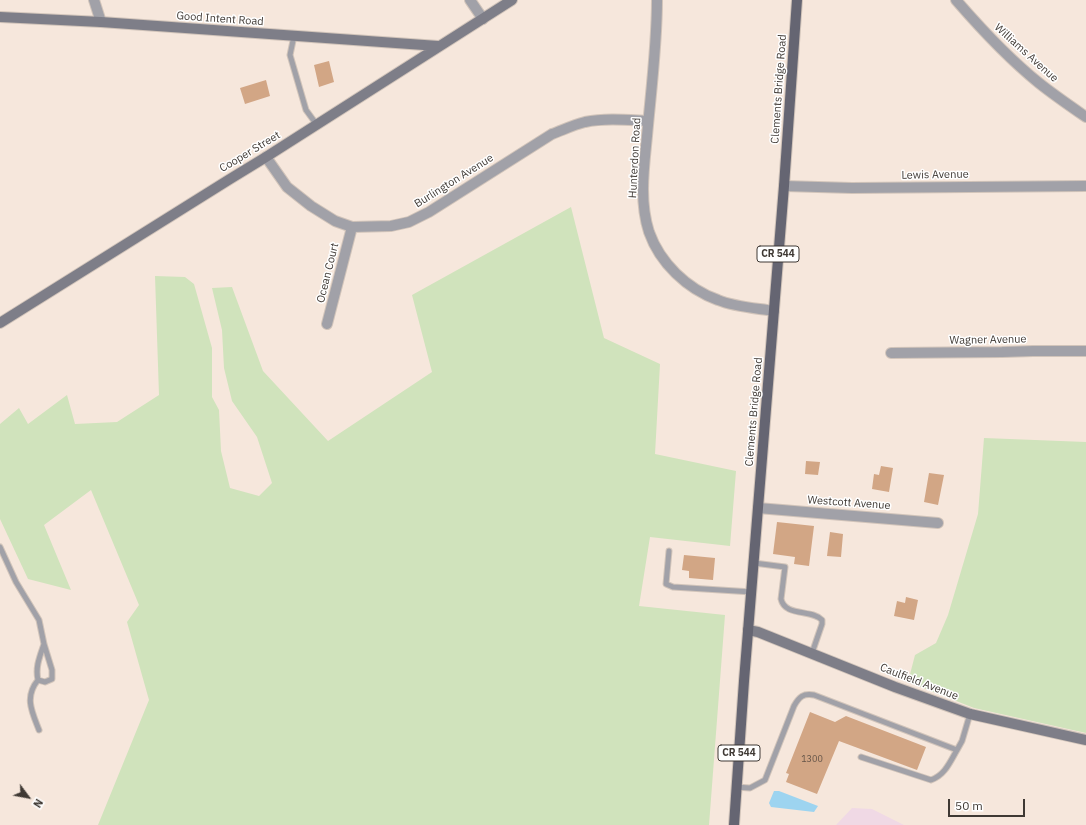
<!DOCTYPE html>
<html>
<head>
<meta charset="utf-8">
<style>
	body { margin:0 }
	#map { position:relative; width:1086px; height:825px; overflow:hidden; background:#f6e7dc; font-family:"IBM Plex Sans",sans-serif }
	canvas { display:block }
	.north { position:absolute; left:8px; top:777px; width:40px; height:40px; -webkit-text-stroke:3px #fff; paint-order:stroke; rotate:122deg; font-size:11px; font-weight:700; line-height:16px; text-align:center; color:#3f3934 }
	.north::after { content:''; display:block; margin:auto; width:14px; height:18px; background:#3f3934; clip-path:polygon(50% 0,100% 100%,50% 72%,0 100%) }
	.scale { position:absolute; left:948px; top:799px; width:77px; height:18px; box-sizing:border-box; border:2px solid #3f3934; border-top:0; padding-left:5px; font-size:12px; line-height:14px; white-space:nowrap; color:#3f3934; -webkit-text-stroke:3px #fff; paint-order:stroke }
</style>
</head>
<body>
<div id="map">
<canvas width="1086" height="825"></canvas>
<div class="north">N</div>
<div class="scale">50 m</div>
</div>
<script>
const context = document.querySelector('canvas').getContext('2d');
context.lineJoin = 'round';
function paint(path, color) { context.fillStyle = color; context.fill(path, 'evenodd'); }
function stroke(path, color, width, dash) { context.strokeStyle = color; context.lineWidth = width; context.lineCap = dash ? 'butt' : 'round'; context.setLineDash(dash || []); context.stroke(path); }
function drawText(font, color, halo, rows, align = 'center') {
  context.font = font + ' "IBM Plex Sans",sans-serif'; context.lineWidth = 3; context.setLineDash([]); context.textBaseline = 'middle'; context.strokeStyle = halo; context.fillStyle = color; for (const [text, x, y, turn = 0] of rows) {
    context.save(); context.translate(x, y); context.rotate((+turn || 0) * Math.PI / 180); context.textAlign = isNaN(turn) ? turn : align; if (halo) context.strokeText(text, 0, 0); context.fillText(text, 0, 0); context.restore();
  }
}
const commercial = new Path2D(`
	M852,808l20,1 32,16h-68z`);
const green = new Path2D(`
	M571,207l33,131 56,26 -5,90 81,17 -6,75 -80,-9 -11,69 86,9 -16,210h-611l51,-125 -22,-78 12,-17 -48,-115 -47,35 27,65 -43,-11 -28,-60v-95l19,-16 9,16 39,-29 8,29 42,-2 42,-27 -4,-119 30,1 9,7 18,64v49l7,13 2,41 9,37 29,8 13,-13 -15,-46 -25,-36 -8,-33 -2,-38 -10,-42 20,-1 31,84 65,70 104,-69 -20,-77z
	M984,438l102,4v291l-112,-25 -66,-26 7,-27 21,-12 12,-28 30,-101z`);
const water = new Path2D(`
	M774,791h5l39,15 -4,6 -43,-5 -2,-4z`);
const building = new Path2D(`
	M329,61l5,21 -15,5 -5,-22z
	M266,80l4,16 -25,8 -5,-16z
	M806,461l14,1 -2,13 -13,-1z
	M881,466l12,2 -4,24 -17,-3 2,-15 5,1z
	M929,473l15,2 -6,30 -14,-3z
	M777,522l37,4 -5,40 -15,-2 1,-7 -22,-3z
	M830,532l13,2 -2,23 -14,-1z
	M684,555l31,3 -2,22 -24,-2v-7l-7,-1z
	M906,597l12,3 -4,20 -20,-4 3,-15 8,2z
	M810,712l25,10 11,-6 80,31 -9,23 -78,-29 -22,53 -31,-12 3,-8 -3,-1z`);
const lane = new Path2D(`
	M294,36l-4,19 16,55 11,15
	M0,547l16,35 23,38 5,24 8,26v9l-7,3 -7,-2c-3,-13 2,-24 6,-36
	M669,551l-3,33 7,3 79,5
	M754,563l31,4 -4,32c4,18 31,10 41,21v4l-10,29
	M38,680c-14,17 -6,32 1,50
	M861,757l70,23c14,-5 19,-18 26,-30
	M736,787l14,1 15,-8 29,-74c5,-9 9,-13 20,-11l143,55 5,-9 8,-27`);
const street = new Path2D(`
	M94,0l7,22
	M470,0l13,19
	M657,0c0,45 -6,91 -10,136 -3,31 -8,65 2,96 11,31 38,57 69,68 17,7 37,8 56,11
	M956,0c26,30 52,58 83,83 15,12 31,23 47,34
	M266,157l21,30 24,19 24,15 17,6 39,-1 18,-4 20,-10 123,-78c11,-4 21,-9 33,-12 21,-4 42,-2 63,-1
	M784,186l68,2 234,-2
	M327,324l25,-97
	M891,353l111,-1 31,-1h53
	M758,508l180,15`);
const secondary = new Path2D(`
	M0,17l101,5 337,24
	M0,323l230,-144 36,-22 246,-157
	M748,630l10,2 137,55 75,27 116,26`);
const primary = new Path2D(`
	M734,825l10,-144 40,-495 13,-186`);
const numberNames = [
	["1300",812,759]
];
const shields = [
	[778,254,42],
	[739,753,42]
];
const shieldNames = [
	["CR 544",778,254],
	["CR 544",739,753]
];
const streetNames = [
	["Good Intent Road",220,19,4],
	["Williams Avenue",1026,53,42],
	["Clements Bridge Road",779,89,-86],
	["Cooper Street",250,152,-31],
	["Hunterdon Road",635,158,-87],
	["Lewis Avenue",935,175,-1],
	["Burlington Avenue",454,181,-32],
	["Ocean Court",328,273,-76],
	["Wagner Avenue",988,340,-1],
	["Clements Bridge Road",754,412,-85],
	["Westcott Avenue",849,503,4],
	["Caulfield Avenue",919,682,21]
];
paint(commercial, '#f0d9e5');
paint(green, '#d0e3bc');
paint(water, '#9dd4f0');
paint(building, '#d2a685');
stroke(lane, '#d1c4ba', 7);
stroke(street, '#d1c4ba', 12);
stroke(secondary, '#d1c4ba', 12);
stroke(primary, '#d1c4ba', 12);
stroke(lane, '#a1a1a8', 5);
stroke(street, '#a1a1a8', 10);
stroke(secondary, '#7e7e88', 10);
stroke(primary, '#656572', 10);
drawText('9px', '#645448', null, numberNames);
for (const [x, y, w] of shields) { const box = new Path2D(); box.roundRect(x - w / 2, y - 8, w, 16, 3); context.fillStyle = '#fff'; context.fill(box); stroke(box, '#3f3934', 1); }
drawText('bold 10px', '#3f3934', null, shieldNames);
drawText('11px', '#3f3934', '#fff', streetNames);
</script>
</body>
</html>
